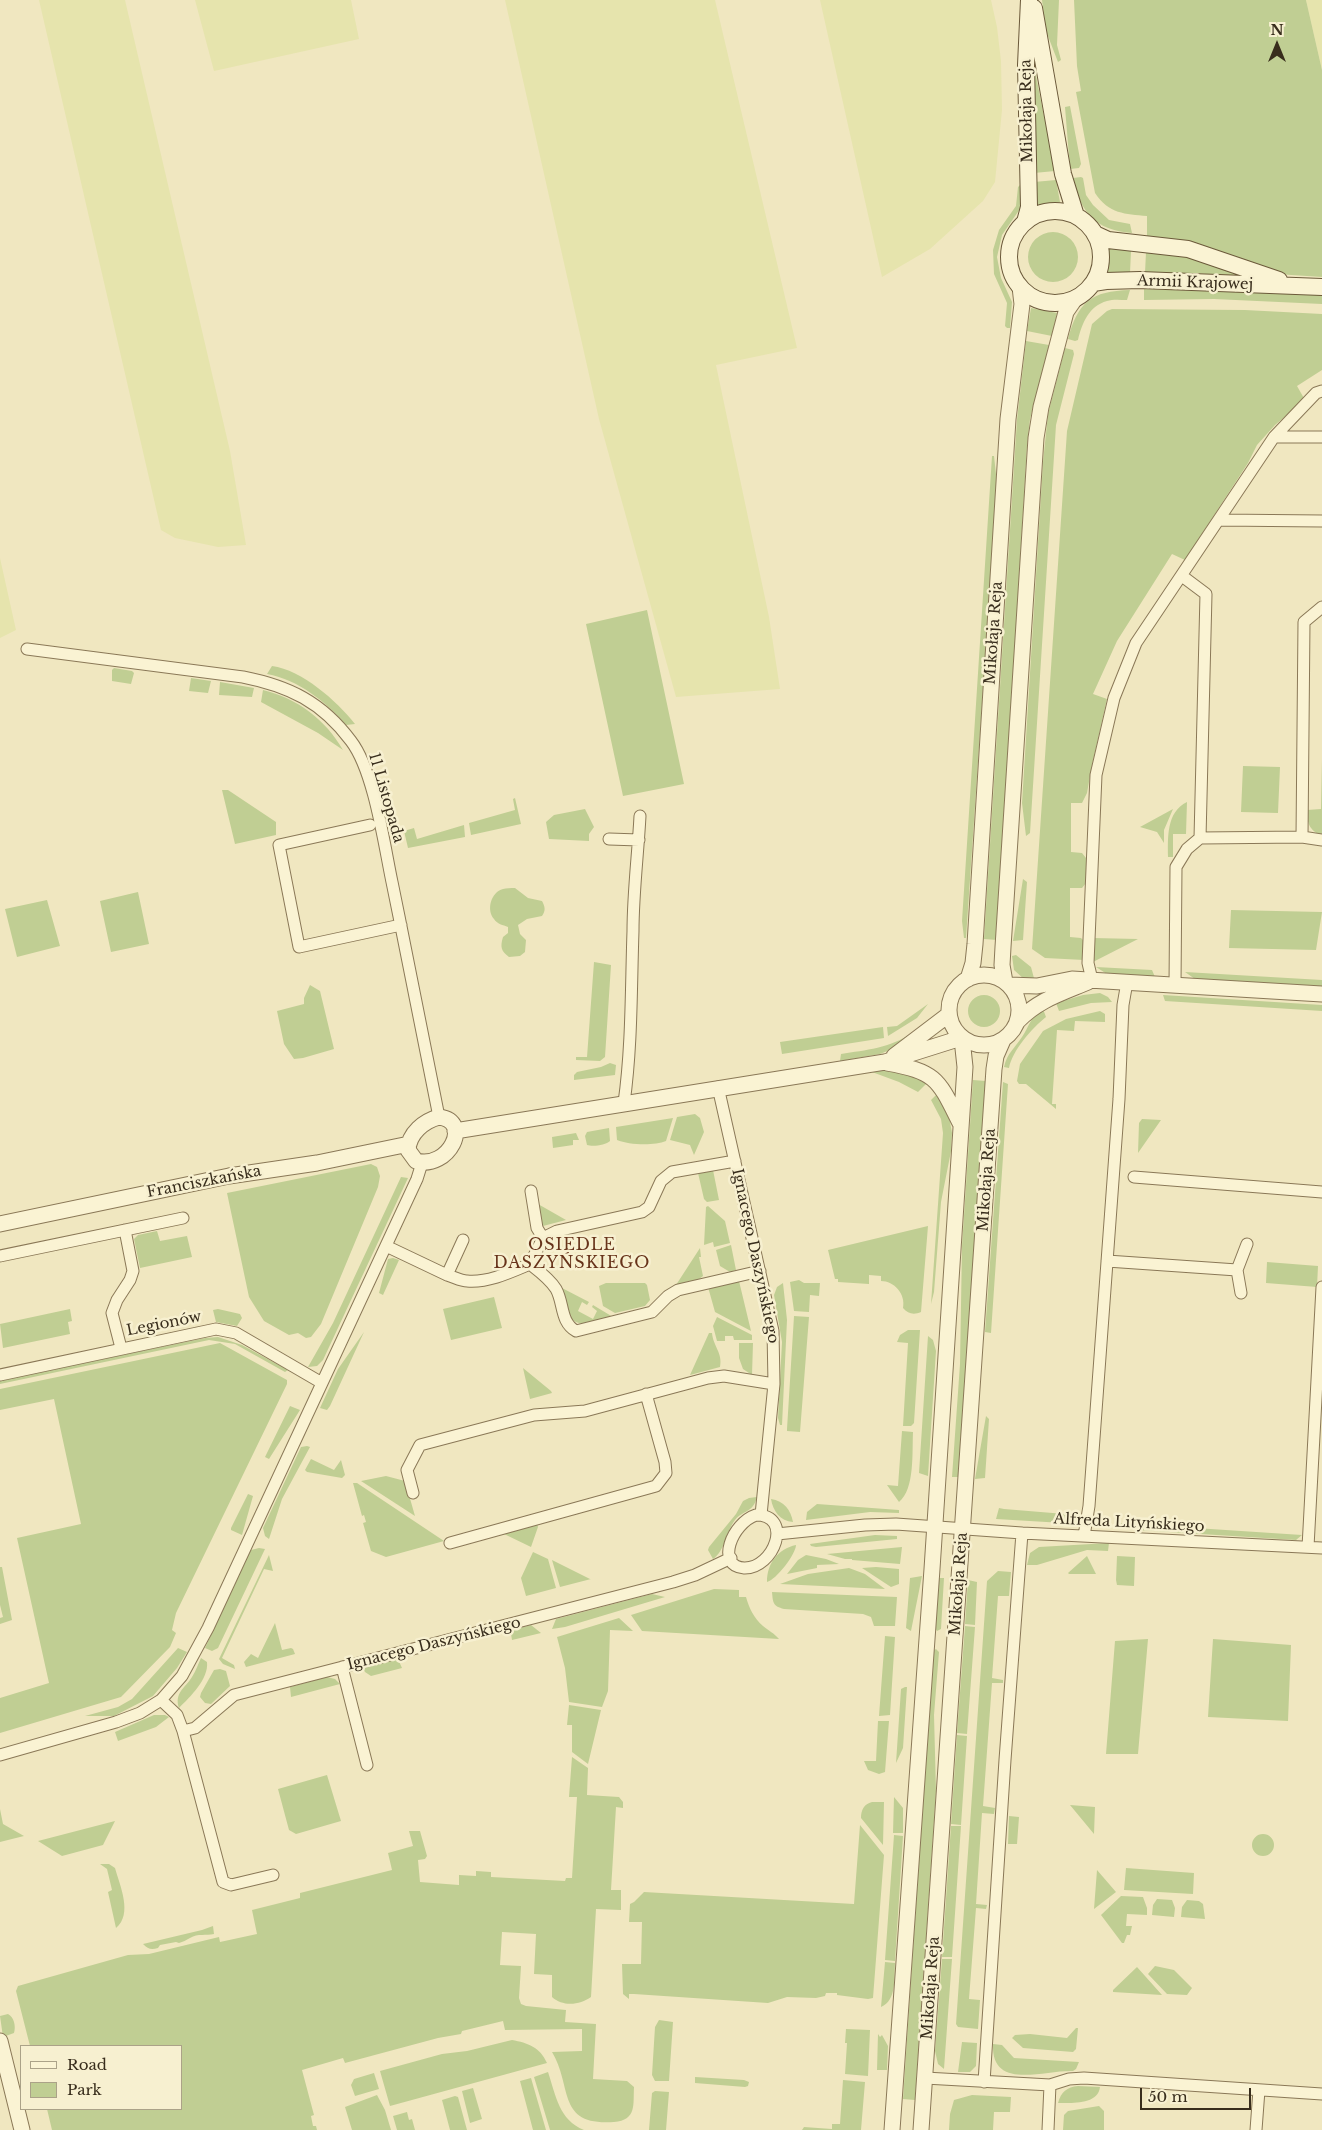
<!DOCTYPE html>
<html>
<head>
<meta charset="utf-8">
<style>
	body { margin:0 }
	#map { position:relative; width:1322px; height:2130px; overflow:hidden; background:#f0e7c0; font-family:"Libre Baskerville",serif }
	canvas { display:block }
	.legend { position:absolute; left:20px; top:2045px; width:162px; height:65px; box-sizing:border-box; background:#f7f0d0; border:1px solid #aba288; margin:0; padding:6px 9px; list-style:none; font-size:15px; color:#382d1c }
	.legend li { display:flex; align-items:center; gap:10px; height:25px }
	.legend b { width:25px; border:1px solid #aba288 }
	.north { position:absolute; left:1252px; top:20px; width:50px; height:50px; -webkit-text-stroke:4px #f7f0d0; paint-order:stroke; rotate:0deg; font-size:14px; font-weight:700; line-height:20px; text-align:center; color:#382d1c }
	.north::after { content:''; display:block; margin:auto; width:18px; height:22px; background:#382d1c; clip-path:polygon(50% 0,100% 100%,50% 72%,0 100%) }
	.scale { position:absolute; left:1140px; top:2088px; width:111px; height:22px; box-sizing:border-box; border:2px solid #382d1c; border-top:0; padding-left:6px; font-size:15px; line-height:18px; white-space:nowrap; color:#382d1c; -webkit-text-stroke:4px #f7f0d0; paint-order:stroke }
</style>
</head>
<body>
<div id="map">
<canvas width="1322" height="2130"></canvas>
<ul class="legend">
<li><b style="height:6px;background:#faf3d3"></b>Road</li>
<li><b style="height:14px;background:#c0ce93"></b>Park</li>
</ul>
<div class="north">N</div>
<div class="scale">50 m</div>
</div>
<script>
const context = document.querySelector('canvas').getContext('2d');
context.lineJoin = 'round';
function paint(path, color) { context.fillStyle = color; context.fill(path, 'evenodd'); }
function stroke(path, color, width, dash) { context.strokeStyle = color; context.lineWidth = width; context.lineCap = dash ? 'butt' : 'round'; context.setLineDash(dash || []); context.stroke(path); }
function drawText(font, color, halo, rows, align = 'center') {
  context.font = font + ' "Libre Baskerville",serif'; context.lineWidth = 5; context.setLineDash([]); context.textBaseline = 'middle'; context.strokeStyle = halo; context.fillStyle = color; for (const [text, x, y, turn = 0] of rows) {
    context.save(); context.translate(x, y); context.rotate((+turn || 0) * Math.PI / 180); context.textAlign = isNaN(turn) ? turn : align; if (halo) context.strokeText(text, 0, 0); context.fillText(text, 0, 0); context.restore();
  }
}
const farmland = new Path2D(`
	M39,0h86l105,451 16,94 -28,2 -43,-9 -14,-8z
	M195,0h156l8,39 -145,32z
	M505,0h210l82,348 -81,17 53,252 11,72 -104,8 -77,-278z
	M820,0h171l6,27 4,34 1,49 -7,72 -12,19 -53,48 -48,28z
	M1306,0h16v70z
	M0,558l16,72 -16,8z`);
const green = new Path2D(`
	M1042,0h17l-2,45 4,15 -3,2 -12,-31z
	M1074,0h232l16,70v207l-46,-3 -92,-33 -37,-5v-20c-22,-2 -38,-2 -52,-23l-19,-101 5,-1 -4,-25z
	M1033,64l1,2 21,105 -21,2z
	M1070,106l11,58 -2,4 -9,1 -5,-62z
	M1081,177l2,1 3,17 7,10 16,15 21,4 2,9c-37,-3 -51,-20 -59,-55z
	M1056,180l4,22 -24,3 -2,-23z
	M1021,184l1,22 -20,29 -5,22 4,21 11,24 -2,26h-3l-2,-2 2,-23 -13,-29 -1,-24 6,-20 17,-24 2,-19z
	M1028 257a25 25 0 1 1 50 0a25 25 0 1 1-50 0Z
	M1109,248l22,3 -1,22h-22z
	M1146,252l47,6 60,20 -58,-5h-50z
	M1144,289l178,6v9l-108,-5 -70,1z
	M1130,290l-3,10c-6,0 -14,-1 -20,1 -18,5 -25,22 -29,39l-3,1 -7,-2c10,-37 23,-48 62,-49z
	M1031,308l26,5 -5,23 -25,-5z
	M1112,309l133,1 77,4v56l-25,16 8,14 -30,25 -18,20 -9,18 -63,97 -13,-6 -55,87 -24,53 14,5 -15,66 -5,28 -5,10h-11v49l11,1 4,5v25l-4,5h-12v49l11,1 4,4 -1,18 -39,-2 -13,-9 35,-518 25,-107 15,-13z
	M1026,341l23,4 -19,74 -3,27 -30,494 -13,-1 33,-519z
	M1065,348l8,2 1,4 -18,71 -26,408 -4,3 -4,-33 21,-341 5,-48z
	M992,456h2l3,27 -31,455h-2l-2,-17z
	M647,610l37,174 -61,12 -37,-172z
	M272,666c30,4 65,35 83,58l-9,1c-20,-23 -47,-45 -79,-51z
	M114,668l18,3 2,2 -3,11 -19,-3v-11z
	M191,678l20,3 -3,12 -19,-2z
	M220,682l34,6 -2,9 -33,-2z
	M263,690c34,8 63,30 80,60l-25,-17 -57,-31z
	M1322,759v77c-13,-6 -15,-13 -15,-26l14,-1z
	M1243,766l37,1 -2,46 -37,-1z
	M222,790h6l48,32v13l-41,9z
	M515,798l6,26 -50,11 -2,-12 46,-13 -2,-11z
	M1187,802l-1,32h-13v23h-5c0,-19 -2,-45 19,-55z
	M585,809l9,18 -5,7v7l-40,-2 -3,-17 8,-7z
	M1173,809l-9,21v13l-7,-11 -17,-5z
	M464,825l1,12 -57,11 -4,-17 10,-3 3,11z
	M1023,879l4,3 -4,58 -10,1z
	M515,888l13,10 14,3c3,6 4,9 0,15l-15,3 -9,6 2,9 6,6 -1,12 -5,4 -11,1c-8,-6 -9,-10 -6,-20l5,-4v-6c-5,-2 -11,-3 -14,-8 -8,-9 -3,-27 9,-30 3,-1 8,-1 12,-1z
	M138,892l11,52 -38,8 -11,-51z
	M47,900l13,46 -43,11 -12,-48z
	M1231,910l91,2 -6,38 -87,-2z
	M1093,938l45,1 -45,23z
	M1016,955l15,12 4,15 -11,-3 -10,-9 -2,-14z
	M594,962l17,3 -6,92 -5,4 -24,-1v-3h11z
	M1096,967l56,3 3,7 -48,-3z
	M1185,972l137,8v8l-127,-9z
	M310,985l10,6 14,58 -31,9 -9,1 -10,-15 -7,-33 27,-7v-6z
	M1100,993l8,4 4,5 -21,1 -32,8 -3,-8 27,-8z
	M968 1011a16 16 0 1 1 32 0a16 16 0 1 1-32 0Z
	M1163,995l159,10v6l-157,-10z
	M928,1004l-11,14 -29,18 -1,-9 10,-1z
	M1043,1009l3,8c-14,11 -34,34 -37,51l-5,-1c3,-14 11,-19 18,-30 7,-10 9,-22 21,-28z
	M1100,1011l5,3v8l-30,-1 -1,10 -17,-1 -5,74h4v5l-30,-25h-7l-2,-3 3,-17 23,-33 23,-12z
	M883,1027l1,11 -102,16 -2,-12z
	M912,1033l-20,16 -12,5 -40,7 1,-7c25,-4 49,-6 71,-21z
	M610,1063l6,2 -1,10 -41,5v-5l3,-3 24,-5z
	M888,1070l23,5 15,9 -8,8 -19,-10 -27,-10z
	M973,1080l13,1 -28,396h-6l8,-113 2,-118z
	M1003,1082l5,2 -17,249 -6,-1z
	M937,1094l12,22 3,17 -1,18 -10,51 -7,90 -3,12 12,-171 -2,-14 -10,-19z
	M695,1114l5,4 4,14 -10,23 -4,-10 -20,-5 7,-23z
	M673,1118l-7,23c-12,5 -37,4 -49,-1l-1,-13z
	M1142,1119l19,1 -23,33 1,-30z
	M609,1128l1,13c-4,4 -17,6 -23,4l-2,-9 2,-4z
	M576,1133l3,7h-6v5l-20,3 -1,-11z
	M371,1164l6,3 3,9 -2,11 -57,137 -10,13 -5,1 -8,-5 -9,2 -25,-14 -15,-24 -22,-104z
	M713,1170l6,30 -12,2 -3,-3 -6,-26z
	M401,1177l7,1 -85,182 -6,6 -9,1 25,-44z
	M538,1204l28,16 -23,6 -2,-2z
	M708,1206l17,15 5,22 -16,4 -1,-5 -9,3 2,-38z
	M928,1226l-7,86c-7,3 -13,2 -18,-4 3,-14 -9,-27 -22,-27v-5l-12,-1v9l-31,-2v-3h-3l-7,-29z
	M157,1231l3,10 27,-5 5,21 -52,11 -6,-29 4,-4z
	M731,1245l5,25 -6,2 -10,-6 -4,-16z
	M700,1248l1,9h-2l4,19 -5,4 -22,5z
	M393,1258l6,2 -16,35 -4,-2 9,-34z
	M1267,1262l51,4 -1,21 -51,-4z
	M799,1280l5,3h16l-1,13 -9,-1 -1,17 -15,-1 -4,-29z
	M739,1281l12,50 -36,-19 -7,-25z
	M606,1283h39l2,2 3,15 -5,6 -30,7 -12,-7 -4,-20z
	M783,1283l4,37 -5,105h-2l-2,-7 4,-76 -8,-47 3,-8z
	M562,1288l27,14 -2,3 -5,-3 -4,9 15,8 4,-8 -5,-4 1,-2 20,12c-12,3 -32,13 -42,1z
	M494,1297l8,31 -51,12 -8,-31z
	M70,1309l2,12 -4,1 2,12 -67,14 -3,-24z
	M218,1309l22,5 2,4 -5,8 -21,-4 -3,-12z
	M794,1316l15,1 -9,115 -13,-1v-2z
	M717,1317l35,18v5h-18l-1,-4h-8v5h-8l-4,-15z
	M908,1330h12l-6,93 -3,3h-8l5,-83 -11,-1 3,-7z
	M364,1332l-34,74 -3,4 -7,-2 18,-39z
	M709,1333h3c1,13 11,20 8,34l-30,8z
	M928,1336l5,4 3,11 -8,125 -9,-3z
	M218,1337l24,8 46,25 -3,2 -50,-28 -26,-4 -209,44v-4l205,-42z
	M220,1343l67,37v4l-111,229 -4,17 4,3 -6,14 -49,50 -121,36v-35l49,-15 -32,-145 64,-14 -27,-125 -54,11v-21z
	M739,1343h14l-1,32 -9,-6 -4,-11z
	M523,1368l28,23 1,2 -22,6z
	M290,1406l10,4 -31,49 -4,-2z
	M986,1416l3,3 -4,59 -10,1z
	M902,1431l11,1c-1,20 2,57 -14,70l-12,-17 11,1z
	M307,1446l3,1 -28,52 -13,40 -4,-3 -2,-8 38,-81z
	M311,1459l23,11 7,-10 4,15 -3,3 -35,-6 -2,-2z
	M386,1476l19,5 10,35 -54,-35z
	M353,1483h4l87,58 -58,16 -15,-6 -8,-28 3,-1 -2,-7 -2,1z
	M248,1494l5,2 -11,39 -11,-5v-2z
	M757,1497c-4,16 -14,13 -22,23 -9,12 -10,31 -22,39l-5,-9 1,-3 27,-33 7,-13 6,-3z
	M771,1499c13,2 20,11 22,23 -13,-1 -20,-11 -22,-23z
	M817,1504l82,6v3l-29,-1 -64,8 1,-8z
	M999,1508l5,1 73,6 -7,5 -7,3 -67,-4z
	M537,1523l1,4 -7,20 -29,-14z
	M1119,1523l183,12 -6,5 -159,-10 -18,-2z
	M875,1535l22,1v3l-81,8 -5,-1 -1,-2z
	M1109,1543l-1,8 -21,-1 -50,15h-10l3,-12 9,-6z
	M796,1545c0,9 -20,35 -29,37 0,-19 11,-33 29,-37z
	M902,1547l-2,17 -48,-4v-1h-7l-18,-5z
	M259,1548l6,1 -47,99 -6,3 -7,-3 44,-94 2,-4z
	M533,1552l15,7 8,29 -30,8 -5,-18z
	M269,1555l4,16 -9,-2 -42,89 12,7 1,4 -12,-5 -4,-5z
	M806,1555l20,4 13,5 -22,1v3l-30,6 11,-14z
	M1087,1556l9,18h-27l-1,-1z
	M1117,1556l18,1 -1,29 -17,-1 -1,-5z
	M552,1560l38,19h1l-31,8z
	M0,1567h2l10,53 -12,4v-6l3,-1 -3,-12z
	M876,1567l23,2v15l-8,3 -29,-19z
	M849,1568l16,6 20,15 -105,-5 28,-10z
	M998,1571l13,1 -2,24h-11l-6,82 11,2v3h-11l-9,123 12,2 -1,6 -12,-1 -6,91 11,1 -1,4 -10,-1 -7,91 11,1 -2,29 -20,-2 -2,-3 31,-443z
	M922,1576l-11,55 -5,-3 4,-50z
	M939,1578h5l-3,51 -4,2 -2,-3z
	M968,1580l9,2 -2,43 -10,-1z
	M714,1589l25,1v7h7c3,11 8,21 17,29 6,5 11,7 16,13l-137,-8 -11,-16z
	M772,1592l125,5 -2,29h-21l-3,-9 -8,-3 -79,-5c-11,-3 -11,-6 -12,-17z
	M652,1594l13,3 -100,30 -13,2 4,-10z
	M619,1618l14,13 -23,-1 -2,61 -6,16 -33,-5 -4,-34 -8,-31z
	M275,1623l7,27 9,-2 2,1 2,5 -49,13 -2,-5 7,-8 7,4z
	M531,1625l10,8 -29,7 -1,-6 1,-4z
	M965,1626l10,1 -8,107 -10,-1z
	M885,1636l10,1 -5,78 -11,1z
	M1148,1639l-10,115h-32l9,-113z
	M1213,1639l78,6 -3,76 -80,-4z
	M178,1648l9,4 -10,16 -24,28 -39,20h-29l33,-9 14,-8z
	M936,1649l3,3 -5,63 2,76 -21,309 -12,-1 30,-448z
	M201,1658l6,4c2,17 -17,35 -28,46 -5,-15 6,-20 13,-31 4,-6 6,-13 9,-19z
	M398,1659l4,9 -31,8 -6,-4 -2,-4z
	M220,1669l6,2 4,15 -19,18 -6,-1 -5,-6 1,-4 13,-23z
	M327,1677l8,2 5,5 -49,13 -1,-10z
	M905,1687h2l-4,61 -7,15 5,-74z
	M569,1705l32,5 -13,54 -16,-12v-27h-5z
	M154,1715h11l4,2 -13,10 -38,14 -3,-9z
	M878,1721h11l-4,51 -6,2 -11,-4 -4,-9h12z
	M957,1735l10,1 -6,89 -10,-1z
	M572,1757l16,11 -1,27 32,2 4,5v6l-7,-1 -5,83h10v20l-25,-1 -5,88c-11,8 -28,10 -39,0v-22l-18,-1 2,-40 -34,-2 -2,33 21,1 -2,32 2,6 5,2 40,4 -1,12 31,2 -3,55 34,2 7,6c-1,18 3,33 -20,35 -58,4 -41,-35 -62,-70l30,-1v-22l-77,1 -2,-9 -41,10 -1,3 -23,4 -93,25 -2,-5 -41,12 12,45 -3,1 2,10h3l1,4h-265l-5,-21h134v-63h-151l-14,-55 2,-5 110,-31 21,-1 70,-17 1,5 37,-8 -5,-24 48,-12v-5l92,-23 -4,-17 25,-7 -4,-15h11l7,25 -2,3 -7,1 2,22 39,3v-10l17,1v-5l15,1v5l74,4 1,-3h6l5,-81h-8z
	M327,1775l14,46 -45,13 -7,-4 -11,-41z
	M894,1797l9,11v25h-10z
	M872,1802h12l-1,43 -22,-27c0,-8 3,-14 11,-16z
	M1070,1805l25,2 -1,27z
	M0,1809l3,15 21,12 -24,6z
	M1009,1816l10,1 -2,27h-9z
	M115,1821l-12,24 -41,11 -24,-15z
	M860,1825l24,30 -11,143 -5,1 -31,-4v-2h-11l-1,3 -9,2 -29,-1 -19,6 -134,-9h-5v5l-6,-5 -1,-30h19l1,-42h-13l1,-18 4,-2 10,-10 210,12z
	M951,1826h10l-9,131h-10z
	M1252 1845a11 11 0 1 1 22 0a11 11 0 1 1-22 0Z
	M894,1835l9,1 -8,125 -10,-1z
	M100,1864h9l6,4c5,18 18,46 1,60l-8,-36 4,-2 -5,-21z
	M1126,1868l68,5 -1,21 -69,-4z
	M1097,1870l19,22 -22,17z
	M1121,1896l22,1 4,11v7l-20,-1 -1,12h6l-2,9h-3l-3,8h-2l-21,-28z
	M1157,1899l15,1 3,8 -1,9 -22,-2 1,-10z
	M1187,1900l12,1 4,3 2,15 -24,-2 1,-10z
	M213,1926l1,8c-8,2 -16,-1 -24,4 -4,2 -7,4 -11,5l-3,-1 -16,3 -2,3c-7,2 -10,1 -15,-4l59,-14z
	M942,1959h10l-8,110 -6,-5 -3,-13z
	M885,1962l10,1c-1,15 2,37 -14,44z
	M1155,1966l19,4 18,18 -5,7 -20,-1 -19,-20z
	M1137,1967l25,28 -49,-3v-2z
	M8,2014c6,3 8,12 6,19l-11,4 -3,-21z
	M659,2020l14,2 -4,59h-14l-3,-6 3,-48z
	M1076,2028h2l-2,21 -3,3 -50,-4 -11,-10 3,-3 15,-1 37,4z
	M846,2029l24,1 -2,46 -23,-2 2,-31h-2z
	M878,2034l2,3 2,-2 6,11 -1,24h-10z
	M512,2040c16,3 28,7 35,23l-157,43 -10,-35 62,-17 25,-3z
	M962,2042l15,1 -1,23 -6,6h-12z
	M993,2044l9,1 12,13 65,4 -3,7 -3,2c-30,-1 -82,20 -80,-27z
	M548,2072c8,24 11,48 36,58h-34l-16,-53z
	M374,2073l5,16 -24,7 -4,-11 3,-6z
	M695,2077l49,3 5,2 -1,4 -3,1 -50,-4z
	M531,2078l15,52h-13l-13,-49z
	M843,2080l22,2 -4,48h-59l2,-3 28,2v-5h8z
	M1078,2086l22,1c-2,18 -29,16 -42,16 3,-11 9,-16 20,-17z
	M473,2088l9,31 -12,4 -8,-32z
	M655,2091l14,1 -3,38h-17l3,-37z
	M377,2095l8,15 6,20h-39l-7,-23z
	M972,2095l39,2 -1,15h-16l-1,18h-44l1,-16 4,-14z
	M455,2096l3,1 9,33h-17l-8,-30z
	M1099,2106l5,5v19h-41l1,-15 4,-4z
	M407,2112l2,8 3,-1 3,11h-18l-4,-14z`);
const minor = new Path2D(`
	M1274,437h48
	M1220,520l102,1
	M1182,576l24,18 -6,244
	M1322,607l-18,15 -2,215 20,3
	M27,649l216,28c46,9 79,25 108,64 23,30 33,103 41,141 16,78 31,156 47,235
	M370,825l-91,20 20,102 102,-22
	M609,839l30,1
	M1092,980l-4,-17 8,-188 18,-77 22,-55 138,-206 42,-44 6,-2
	M1175,985l1,-118 11,-18 13,-11 102,-1
	M718,1087l55,244 1,53 -13,131
	M624,1103c8,-57 7,-115 9,-172 0,-38 5,-77 7,-115
	M735,1161l-63,11 -11,9 -12,26 -7,5 -85,19 -14,7 -13,26c9,7 20,15 26,25 8,14 4,33 20,42l76,-19 16,-16 10,-6 82,-19
	M1134,1177l188,15
	M531,1191l6,37 6,10
	M386,1246l61,29 16,-35
	M0,1256l183,-38
	M1107,1261l130,9 4,23
	M1237,1270l10,-26
	M447,1275c7,2 14,6 20,6 21,2 44,-9 63,-17
	M121,1348l-9,-35 5,-13 13,-20 3,-9 -8,-41
	M0,1375l216,-46 20,4 86,50
	M413,1493l-6,-23 13,-25 114,-30 51,-4 123,-33 16,-2 50,8
	M756,1515c38,0 18,54 -12,53 -29,-2 -12,-45 12,-53z
	M777,1534l88,-9 31,-1 126,9 300,15
	M1084,1536l5,-30 30,-407 4,-94 4,-23
	M450,1543l206,-57 10,-13 -1,-11 -19,-68
	M1308,1547l14,-260
	M342,1667l25,98
	M161,1700l16,15 6,16 12,-3 39,-33 439,-113 22,-7 36,-17
	M183,1731l40,151 8,3 42,-10
	M0,1755l116,-33 24,-9 21,-13 21,-24 26,-48 209,-449 5,-16
	M925,2078l125,7 19,-6 15,-1 238,16
	M984,2082l21,-322 17,-227
	M1048,2130l2,-45
	M1256,2130l3,-40`);
const tertiary = new Path2D(`
	M949 1010a35 35 0 1 1 70 0a35 35 0 1 1-70 0Z
	M968,979l5,-16 2,-19 33,-525 14,-115 -2,-17
	M1005,982l-3,-17 1,-18 33,-509 5,-31 25,-95 9,-13
	M1009,985l28,1 35,-7 250,15
	M1018,1021c20,-21 44,-28 70,-39
	M894,1056l54,-41
	M887,1063c50,9 51,16 73,60
	M439,1117c34,4 10,53 -23,44l-8,-11c1,-17 16,-29 31,-33z
	M455,1131l430,-69 76,-24
	M0,1224l229,-48 88,-13 92,-19
	M0,2041l22,89
	M892,2130l40,-561 33,-502 -3,-28
	M921,2130l73,-1061 2,-13 7,-16`);
const secondary = new Path2D(`
	M1034,8l29,166 13,42
	M1009 257a46 46 0 1 1 92 0a46 46 0 1 1-92 0Z
	M1025,222l4,-15 -3,-142 3,-65
	M1095,234l13,6 80,9 91,31
	M1093,283l13,-2 34,-1 182,7`);
const streetNames = [
	["Mikołaja Reja",1027,111,-91],
	["Armii Krajowej",1195,283,2],
	["Mikołaja Reja",994,633,-86],
	["11 Listopada",386,798,74],
	["Mikołaja Reja",987,1180,-86],
	["Franciszkańska",204,1182,-11],
	["Ignacego Daszyńskiego",755,1256,78],
	["Legionów",164,1324,-11],
	["Alfreda Lityńskiego",1129,1523,3],
	["Mikołaja Reja",959,1584,-86],
	["Ignacego Daszyńskiego",434,1644,-14],
	["Mikołaja Reja",931,1988,-86]
];
const neighbourhoodNames = [
	["OSIEDLE",572,1245],
	["DASZYŃSKIEGO",572,1263]
];
paint(farmland, '#e6e4ad');
paint(green, '#c0ce93');
stroke(minor, '#8a7857', 13);
stroke(tertiary, '#8a7857', 17);
stroke(secondary, '#6b593a', 18);
stroke(minor, '#faf3d3', 11);
stroke(tertiary, '#faf3d3', 15);
stroke(secondary, '#faf3d3', 16);
drawText('15px', '#382d1c', '#f7f0d0', streetNames);
context.letterSpacing = '1px';
drawText('16px', '#67331a', '#f7f0d0', neighbourhoodNames);
context.letterSpacing = '0px';
</script>
</body>
</html>
